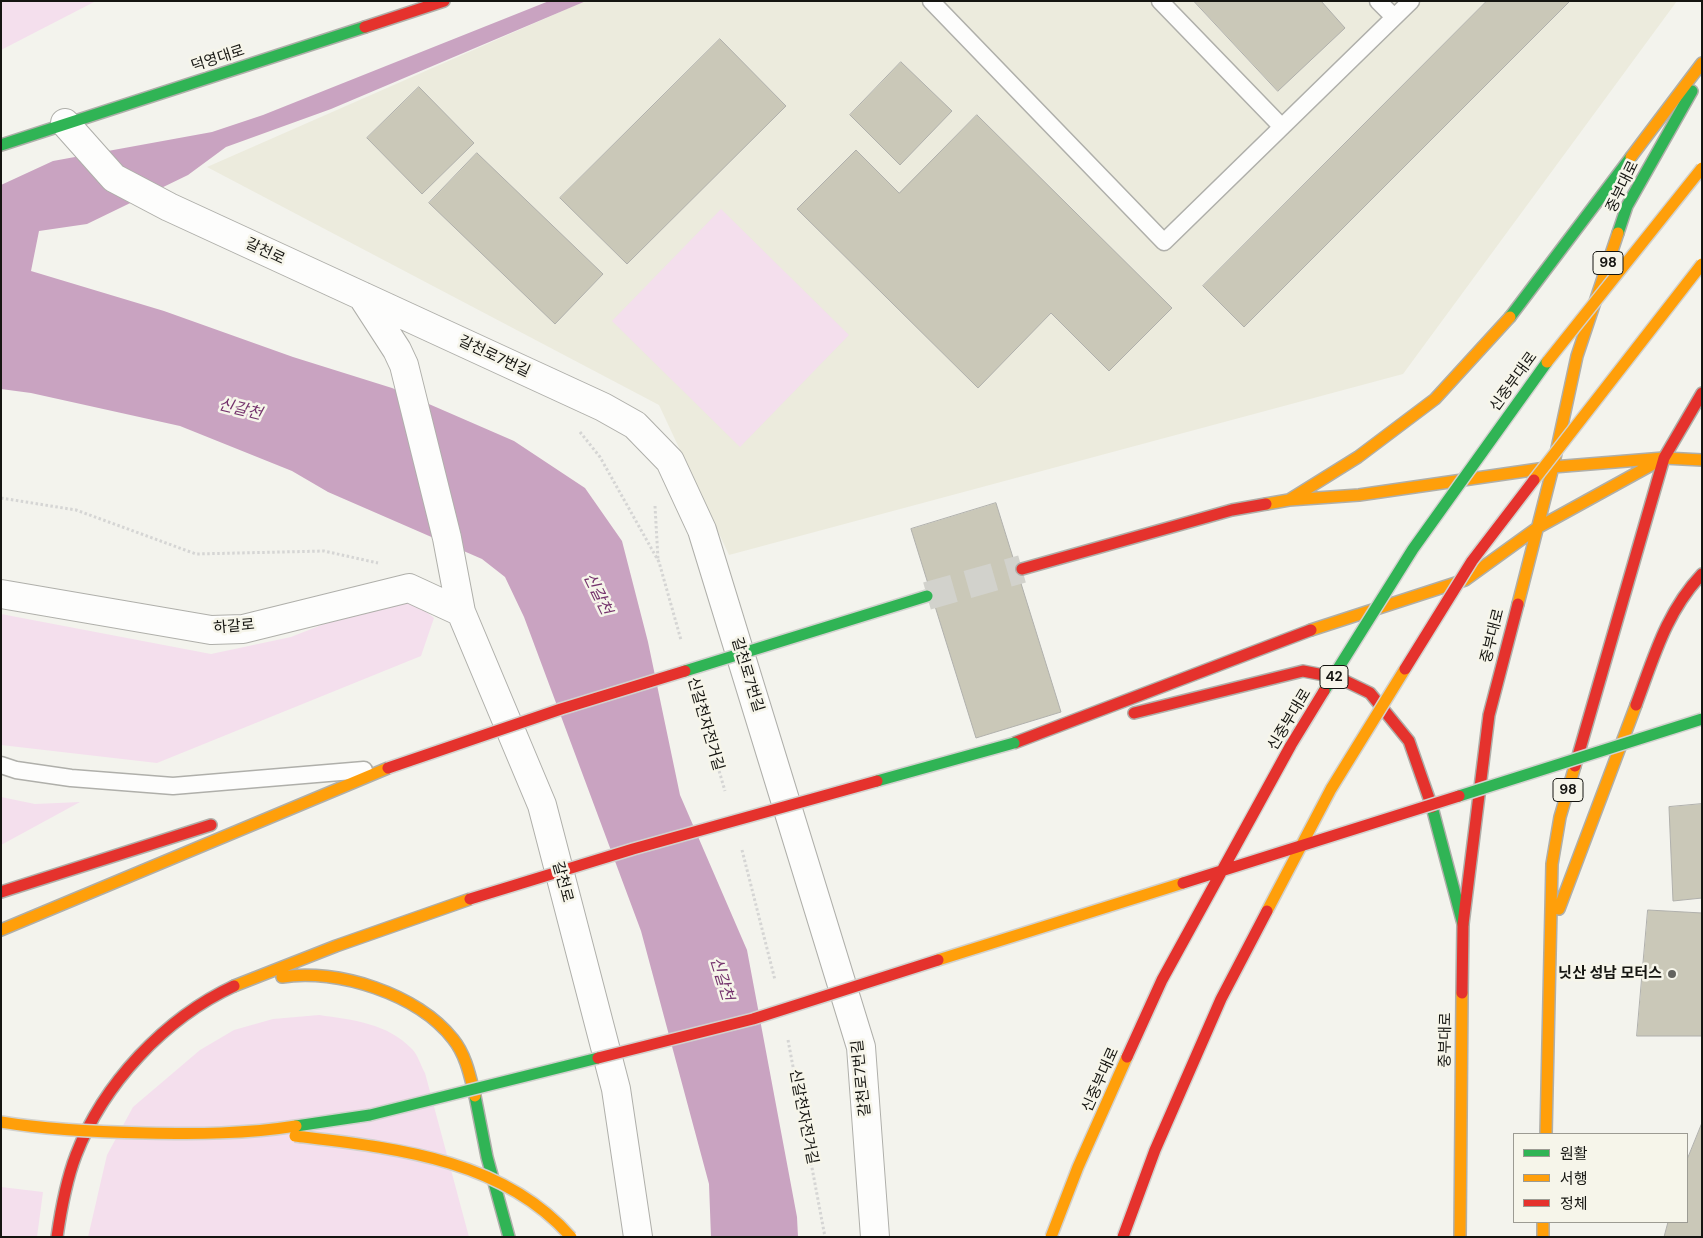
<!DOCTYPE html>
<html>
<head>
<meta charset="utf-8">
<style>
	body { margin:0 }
	#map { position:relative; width:1703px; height:1238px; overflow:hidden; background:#f3f3ed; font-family:"DM Sans","Noto Sans KR",sans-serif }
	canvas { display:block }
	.frame { position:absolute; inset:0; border:2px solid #151511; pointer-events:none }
	.legend { position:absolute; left:1513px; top:1133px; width:175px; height:90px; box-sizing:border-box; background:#f6f5ea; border:1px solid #9c9b93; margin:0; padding:6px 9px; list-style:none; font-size:15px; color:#151511 }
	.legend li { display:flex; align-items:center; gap:10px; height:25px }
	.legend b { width:25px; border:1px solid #9c9b93 }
</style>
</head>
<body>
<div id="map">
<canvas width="1703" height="1238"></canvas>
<div class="frame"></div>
<ul class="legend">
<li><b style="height:6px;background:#30b455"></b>원활</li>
<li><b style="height:6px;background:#ff9f0a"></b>서행</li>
<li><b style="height:6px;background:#e5322d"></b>정체</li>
</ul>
</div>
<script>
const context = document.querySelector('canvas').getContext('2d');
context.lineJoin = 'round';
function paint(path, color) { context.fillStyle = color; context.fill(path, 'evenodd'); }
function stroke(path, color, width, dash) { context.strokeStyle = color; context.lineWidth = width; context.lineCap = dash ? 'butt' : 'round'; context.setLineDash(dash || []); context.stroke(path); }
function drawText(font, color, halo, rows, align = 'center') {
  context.font = font + ' "DM Sans","Noto Sans KR",sans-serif'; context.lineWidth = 5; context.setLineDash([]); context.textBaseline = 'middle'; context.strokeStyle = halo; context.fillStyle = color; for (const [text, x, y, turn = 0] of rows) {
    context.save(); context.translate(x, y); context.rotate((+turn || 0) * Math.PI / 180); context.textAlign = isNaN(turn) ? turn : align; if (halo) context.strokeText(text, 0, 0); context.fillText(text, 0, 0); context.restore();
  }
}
const built = new Path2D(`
	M585,1h1092l-274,373 -674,181 -70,-150 -452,-238z`);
const green = new Path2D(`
	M1,1h95l-95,49z
	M721,209l128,126 -109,112 -128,-126z
	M403,593l31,25 -13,38 -264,107 -156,-18v-131l210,40 80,-17z
	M1,797l34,7 45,-2 -79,43z
	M319,1015c34,5 68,8 93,34 6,6 9,17 13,24l44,164h-381l19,-82 26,-48 67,-57 34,-20 39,-11z
	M1,1187l42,5 -6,45h-36z`);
const water = new Path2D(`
	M549,1h37l-255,108 -105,38 -38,28 -101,49 -48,7 -8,40 133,40 129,46 99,31 122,53 71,47 37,53 26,101 32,153 67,155 50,267 1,20h-87l-2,-53 -68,-253 -117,-314 -19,-40 -23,-18 -154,-67 -36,-21 -112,-45 -149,-33 -30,-4v-204l52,-24 159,-29 51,-17z`);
const building = new Path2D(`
	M1194,1h127l24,27 -67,63z
	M1487,1h83l-326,326 -41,-41z
	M720,39l66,67 -159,158 -67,-66z
	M901,62l51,49 -52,54 -50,-50z
	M419,87l55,56 -52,51 -55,-56z
	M977,115l195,193 -63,63 -58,-58 -73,75 -181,-179 59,-59 43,43z
	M477,153l126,121 -48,50 -126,-121z
	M996,503l65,209 -85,26 -65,-209z
	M1702,804v94l-29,3 -4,-94z
	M1648,910l54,3v123h-65z
	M1702,1123v114h-38l4,-15h19v-62z`);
const highwayTunnel = new Path2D(`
	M927,596l95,-27`);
const path = new Path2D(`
	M580,432l20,25 59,105 22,78
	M1,498l75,12 120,44 128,-3 54,12
	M655,506l3,53
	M698,699l27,92
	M742,850l33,130
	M788,1040l37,197`);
const lane = new Path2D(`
	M931,1l233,241 247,-241
	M1160,1l122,126
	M1378,1l16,16
	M1,765l15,5 55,8 102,8 191,-16`);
const street = new Path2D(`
	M65,123l49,55 55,29 434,200 32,18 35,36 32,69 159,517 14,190
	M362,296l35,54 7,15 43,173 14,74 81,193 74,284 22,148
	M1,594l210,36 32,-1 166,-41 52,24`);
const fast = new Path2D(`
	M1,145l364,-118
	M1618,233l9,-27 65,-115
	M1510,317l121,-160
	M1432,807l31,117
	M475,1096l12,61 22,80`);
const slow = new Path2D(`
	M1631,157l71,-94
	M1553,467l111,-9 38,2
	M1289,500l69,-43 77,-58 75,-82
	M1266,504l23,-4 70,-5 194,-28
	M1518,604l35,-137 24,-111 41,-123
	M1311,630l154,-50 72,-52 127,-70
	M1559,909l77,-204
	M1,930l387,-162
	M282,977c55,-9 136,17 171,62 13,16 17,37 22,57
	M234,986l102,-40 134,-47
	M1546,1134l6,-270 8,-47 15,-51
	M1543,1222v15
	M1460,1237l2,-244`);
const jam = new Path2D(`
	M365,27l79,-26
	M1022,569l210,-59 34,-6
	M1636,705c18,-48 30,-93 66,-131
	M1134,713l169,-42 36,7 31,15 39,48 23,66
	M1014,743l297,-113
	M1575,766l89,-308 38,-65
	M1,892l210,-67
	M1462,993l1,-69 26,-209 29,-111
	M57,1237c4,-28 9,-56 19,-82 27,-71 89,-137 158,-169`);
const fastBridge = new Path2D(`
	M685,671l242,-75
	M1324,691l89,-142 134,-187
	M877,781l137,-38
	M1459,796l243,-77
	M296,1126l74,-11 228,-57`);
const slowBridge = new Path2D(`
	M1547,362l155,-194
	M1534,480l168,-216
	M1267,911l64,-122 74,-120
	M938,960l245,-77
	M1,1122c48,8 96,10 145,11 51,1 100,1 150,-7
	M295,1136c98,12 207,22 276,101
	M1051,1237l27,-70 49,-110`);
const jamBridge = new Path2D(`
	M1405,669l67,-108 62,-81
	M388,768l173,-59 124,-38
	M1183,883l276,-87
	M470,899l163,-50 244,-68
	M1127,1057l35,-77 129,-235 33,-54
	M598,1058l155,-39 185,-59
	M1123,1237l32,-87 66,-151 46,-88`);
const markers = [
	[1672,974,5,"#63635e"]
];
const shields = [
	[1608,263,30],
	[1334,677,28],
	[1568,790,30]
];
const shieldNames = [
	["98",1608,263],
	["42",1334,677],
	["98",1568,790]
];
const streetNames = [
	["덕영대로",218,59,-18],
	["중부대로",1623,187,-64],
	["갈천로",265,252,25],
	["갈천로7번길",494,357,25],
	["신중부대로",1514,382,-54],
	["하갈로",234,627,-5],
	["중부대로",1493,636,-76],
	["갈천로7번길",747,675,73],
	["신중부대로",1290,720,-59],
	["신갈천자전거길",705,724,74],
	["갈천로",562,882,75],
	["중부대로",1446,1040,-89],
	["갈천로7번길",862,1078,-96],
	["신중부대로",1101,1080,-66],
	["신갈천자전거길",803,1117,79]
];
const poiNames = [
	["닛산 성남 모터스",1662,974]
];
const waterNames = [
	["신갈천",240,410,14],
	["신갈천",597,594,64],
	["신갈천",721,979,73]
];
paint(built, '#ecebdd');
paint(green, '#f4dfed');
paint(water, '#c9a3c1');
paint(building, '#cac8b8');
stroke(building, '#b0b0ac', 1);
stroke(highwayTunnel, '#d2d2cc', 28, [28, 14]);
stroke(lane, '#afafaa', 19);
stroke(street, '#afafaa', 30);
stroke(fast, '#afafaa', 14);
stroke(slow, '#afafaa', 14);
stroke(jam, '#afafaa', 14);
stroke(path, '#d5d5d4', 3, [2.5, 2.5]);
stroke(lane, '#fdfdfc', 16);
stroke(street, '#fdfdfc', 28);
stroke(fast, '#30b455', 11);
stroke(slow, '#ff9f0a', 11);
stroke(jam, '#e5322d', 11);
stroke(fastBridge, '#d1d1ce', 14, []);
stroke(slowBridge, '#d1d1ce', 14, []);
stroke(jamBridge, '#d1d1ce', 14, []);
stroke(fastBridge, '#30b455', 11);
stroke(slowBridge, '#ff9f0a', 11);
stroke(jamBridge, '#e5322d', 11);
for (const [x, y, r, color] of markers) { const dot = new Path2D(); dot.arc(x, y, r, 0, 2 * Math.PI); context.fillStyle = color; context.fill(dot); stroke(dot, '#f6f5ea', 2); }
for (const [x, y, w] of shields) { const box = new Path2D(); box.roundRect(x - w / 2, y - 11.5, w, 23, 4); context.fillStyle = '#f6f5ea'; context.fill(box); stroke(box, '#151511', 1); }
drawText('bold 14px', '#151511', null, shieldNames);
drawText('15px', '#151511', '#f6f5ea', streetNames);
drawText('bold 15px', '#151511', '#f6f5ea', poiNames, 'right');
drawText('italic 16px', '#74326c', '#f6f5ea', waterNames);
</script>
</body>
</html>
